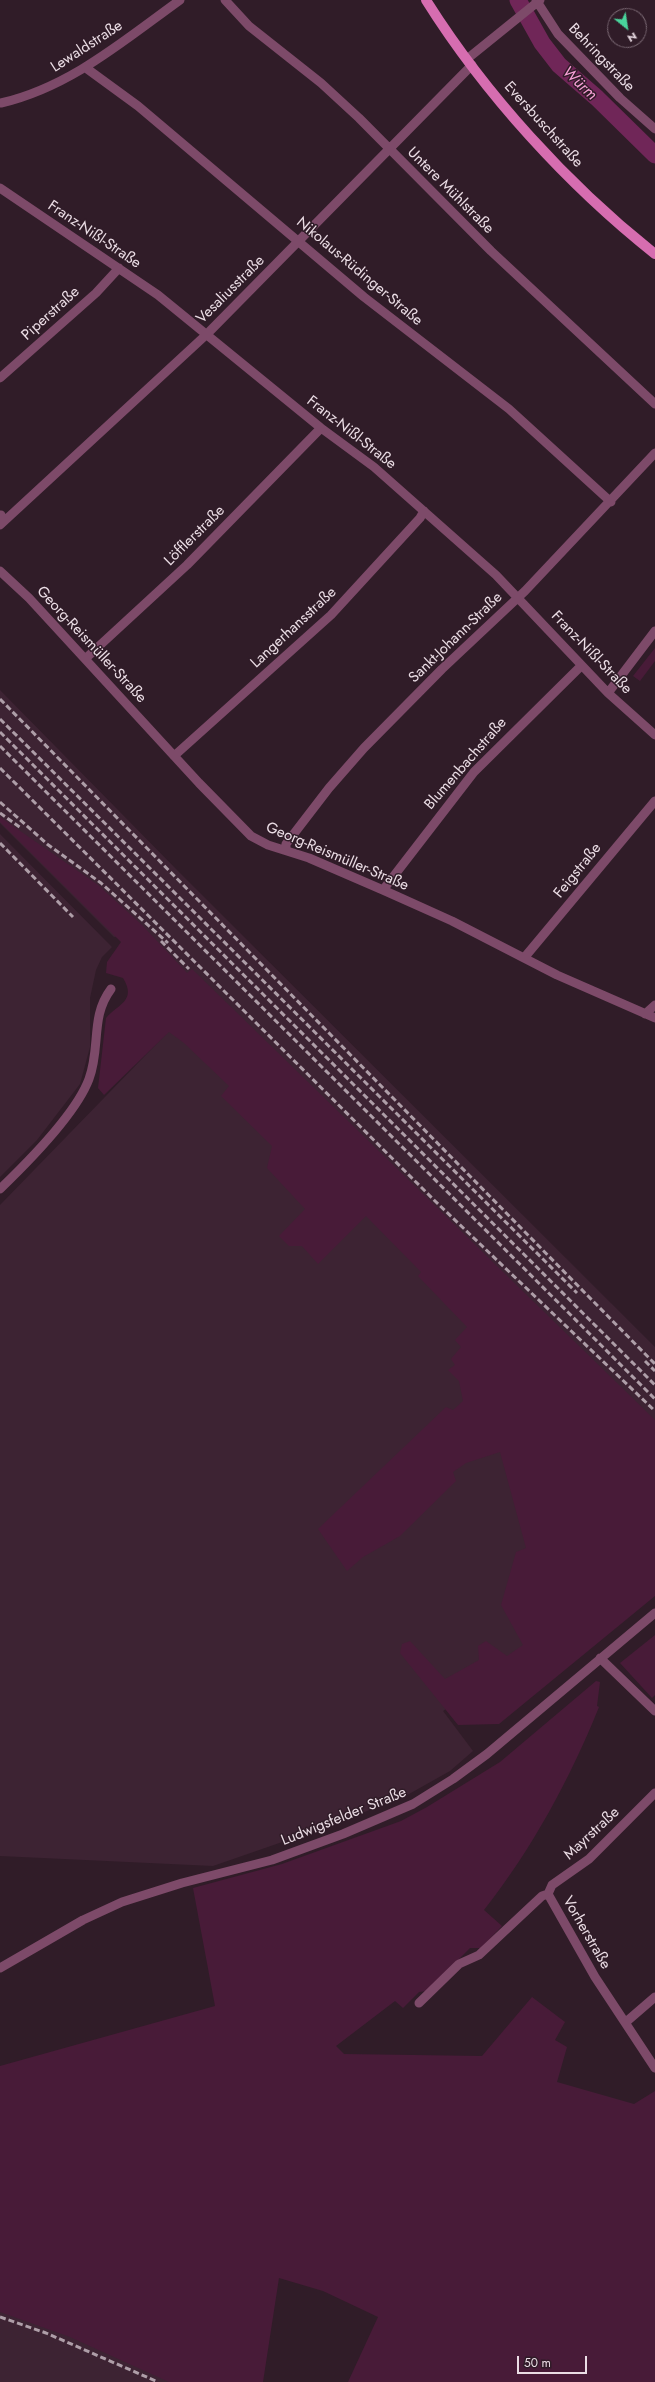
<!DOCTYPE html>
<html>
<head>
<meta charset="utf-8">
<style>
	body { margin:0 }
	#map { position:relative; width:655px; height:2382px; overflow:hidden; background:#301c28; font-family:Jost,sans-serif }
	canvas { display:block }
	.north { position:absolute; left:607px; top:8px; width:40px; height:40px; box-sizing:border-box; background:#301c28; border:1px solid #7b6974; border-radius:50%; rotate:150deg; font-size:11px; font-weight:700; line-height:16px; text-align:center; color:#ebdde5 }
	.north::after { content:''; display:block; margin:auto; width:14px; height:18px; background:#49d49c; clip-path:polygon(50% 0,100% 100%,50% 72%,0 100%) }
	.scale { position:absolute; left:517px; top:2356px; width:70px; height:18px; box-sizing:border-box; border:2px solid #ebdde5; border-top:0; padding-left:5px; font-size:12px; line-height:14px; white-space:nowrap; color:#ebdde5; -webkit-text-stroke:3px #301c28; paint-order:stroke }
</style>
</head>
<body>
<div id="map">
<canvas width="655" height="2382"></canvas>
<div class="north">N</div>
<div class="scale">50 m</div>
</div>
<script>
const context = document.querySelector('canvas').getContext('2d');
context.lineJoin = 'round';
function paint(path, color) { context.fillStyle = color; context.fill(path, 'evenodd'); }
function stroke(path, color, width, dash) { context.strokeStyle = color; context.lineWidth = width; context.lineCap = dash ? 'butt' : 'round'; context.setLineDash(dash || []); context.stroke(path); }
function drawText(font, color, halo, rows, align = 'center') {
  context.font = font + ' Jost,sans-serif'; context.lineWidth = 3; context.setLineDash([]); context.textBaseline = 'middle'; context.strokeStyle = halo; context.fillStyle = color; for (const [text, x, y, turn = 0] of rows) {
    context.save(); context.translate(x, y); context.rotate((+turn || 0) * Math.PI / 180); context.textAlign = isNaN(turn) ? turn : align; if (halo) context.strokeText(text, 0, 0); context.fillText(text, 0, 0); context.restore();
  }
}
const built = new Path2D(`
	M0,690l180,183 475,474v77l-536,-488 -5,1 -114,-114z
	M0,834l112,113 -10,10 -6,13 -6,28v49l-10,37 -43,56 -37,37z
	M172,1028l309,294 47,231 8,97 -93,61 30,40 -23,20 -41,23 -69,28 -127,44 -213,-10v-651z
	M0,2295l226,87h-226z`);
const green = new Path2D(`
	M655,648v13l-15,20 -7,-5z
	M0,817l98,68 44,40 45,48 5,-4 463,451v176l-156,128 -41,1 -58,-72 2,-9 8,-3 35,38 34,-19 -1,-14 8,-5 21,15 16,-11 -22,-40 15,-53 10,-4 -26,-96 -34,11 -13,9 3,9 -56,55 -37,21 -16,14 -29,-42 128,-122 7,3 10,-9 -4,-20 -11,-11 7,-5 -4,-6 10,-12 -6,-7 12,-13 -49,-51 3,-4 -55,-56 -48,48 -16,-18h-13l-10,-10 26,-27 -38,-41 5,-22 -51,-50 8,-10 -45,-43 -15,-11 -65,63 -6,-7 8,-70c12,-14 31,-17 17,-40l-17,-5 1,-11 14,-20 -121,-120z
	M655,1635v60l-3,3 -32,-35z
	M596,1681l4,1 -3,24 2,1c-29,72 -67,142 -115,203l18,16 -21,22h-11l-43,43 -8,1 -16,16 -8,-7 -59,45 8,8 138,2 50,-59 33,25 -10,18 12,7 -10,35 77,22 21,-13v291h-307l30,-65 -55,-26 -44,-13 -16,104h-94l-99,-45 -70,-25v-246l215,-60 -22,-118 89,-24 119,-43 26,-14 73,-45z`);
const river = new Path2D(`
	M518,0l24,43 17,22 38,33 58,57`);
const minor = new Path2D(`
	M225,0l24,26 72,57 38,35 132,133 164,153
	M536,0l22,34 62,64 35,31
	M467,59l73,-59
	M86,68l52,38 226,191 145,112 102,93
	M1,103c69,-16 122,-62 179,-103
	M0,188l158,107 163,133 53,39 122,108 112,118 47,42
	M0,378l96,-85 23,-25
	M0,515h1
	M0,525l207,-191 265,-269
	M0,571l29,27 170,185 52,53 17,9 41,13 74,32 69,31 105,54 98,43
	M85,659l102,-94 134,-137
	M608,693l47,-62
	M174,756l157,-141 89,-97 4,-7
	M286,850v-6l43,-56 35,-40 78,-79 83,-78 130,-138
	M383,890l91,-118 107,-106
	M524,958l131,-157
	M645,1014l10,-9
	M0,1189c27,-26 76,-75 89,-110 12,-32 1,-62 22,-90
	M600,1658l55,53
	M548,1894l4,-9 37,-26 66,-66
	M0,1968l83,-48 39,-18 60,-19 90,-23 71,-26 70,-30 40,-25 34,-25 168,-141
	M419,2003l40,-39 20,-9 63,-59 6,-2 47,83 60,91
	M626,2022l29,-25`);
const major = new Path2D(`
	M426,0c59,94 142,185 229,254`);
const rail = new Path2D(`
	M0,699l655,665
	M0,719l577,574
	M0,732l655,653
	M0,746l655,653
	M0,768l435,433 220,210
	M0,802l47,42 54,39 67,60
	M0,813l21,15
	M0,843l73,74
	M161,941l28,28
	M645,1361l10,10
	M0,2317l46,16 112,49`);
const streetNames = [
	["Lewaldstraße",87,47,-33],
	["Behringstraße",601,58,46],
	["Eversbuschstraße",543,125,48],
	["Untere Mühlstraße",450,191,45],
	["Franz-Nißl-Straße",94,235,34],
	["Nikolaus-Rüdinger-Straße",359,272,40],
	["Vesaliusstraße",231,290,-45],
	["Piperstraße",51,314,-42],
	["Franz-Nißl-Straße",351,433,38],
	["Löfflerstraße",195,536,-45],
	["Langerhansstraße",294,628,-43],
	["Sankt-Johann-Straße",456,638,-44],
	["Georg-Reismüller-Straße",91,645,47],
	["Franz-Nißl-Straße",591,653,46],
	["Blumenbachstraße",466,764,-49],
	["Georg-Reismüller-Straße",337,857,23],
	["Feigstraße",578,871,-51],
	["Ludwigsfelder Straße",344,1817,-22],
	["Mayrstraße",592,1834,-43],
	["Vorherstraße",586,1933,60]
];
const waterNames = [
	["Würm",579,84,43]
];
paint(built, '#3d2333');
paint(green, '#481b38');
stroke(river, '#702658', 17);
stroke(minor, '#7d4a69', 9);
stroke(major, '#d66db0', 10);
stroke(rail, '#ae9ea8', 3, [6, 3]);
drawText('15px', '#ebdde5', '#301c28', streetNames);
drawText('italic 16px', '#f7a1d6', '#301c28', waterNames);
</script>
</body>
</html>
